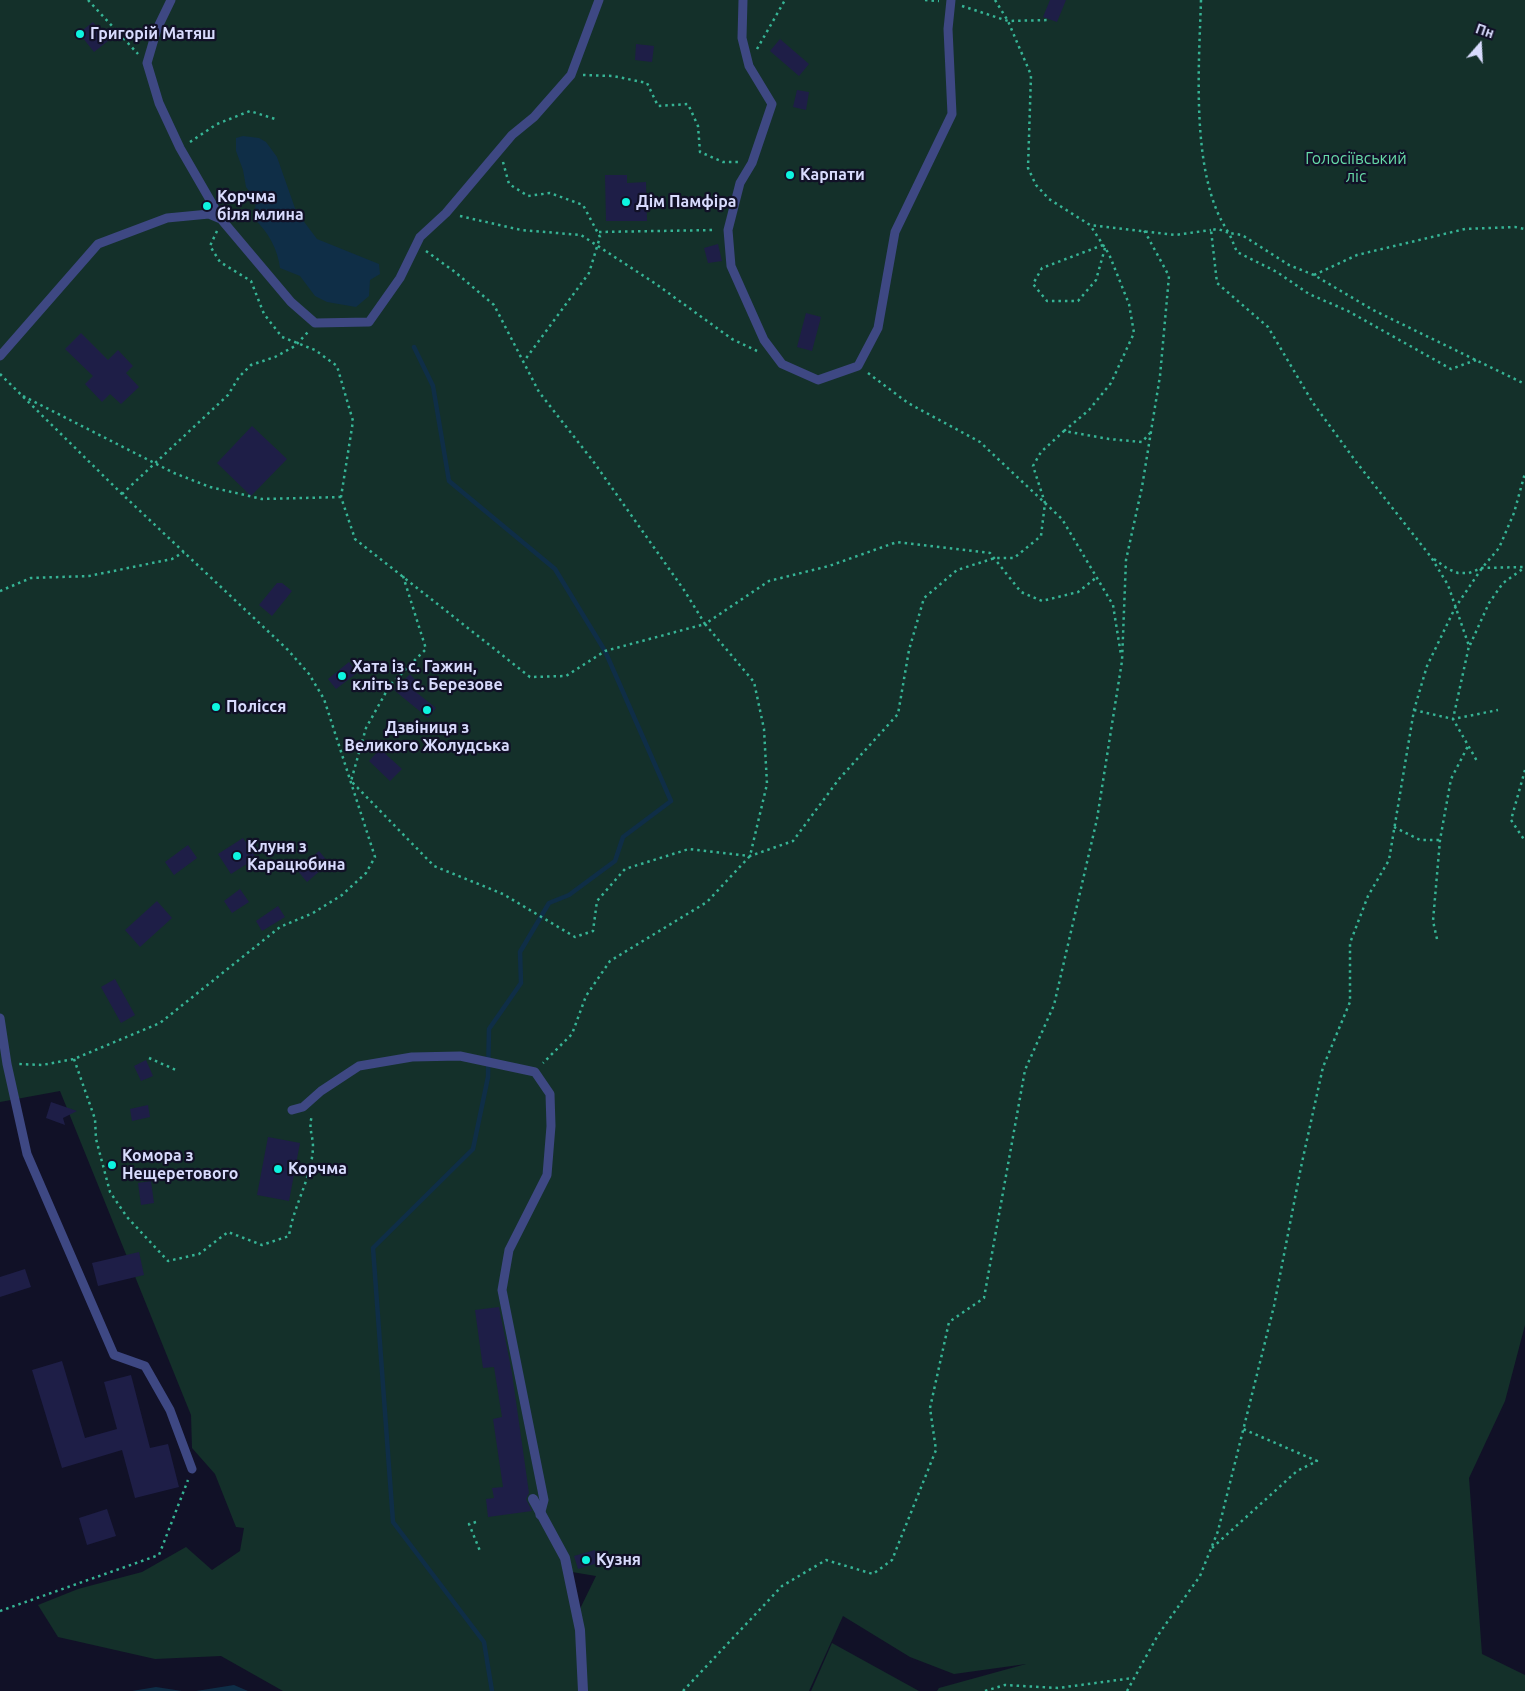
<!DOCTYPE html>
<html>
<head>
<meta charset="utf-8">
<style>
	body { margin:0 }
	#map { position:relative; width:1525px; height:1691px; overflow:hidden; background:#111127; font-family:Ubuntu,sans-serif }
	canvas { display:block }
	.north { position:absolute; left:1455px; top:20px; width:50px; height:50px; -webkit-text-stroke:4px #111127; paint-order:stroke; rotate:19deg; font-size:14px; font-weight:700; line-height:20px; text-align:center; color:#d8dbfd }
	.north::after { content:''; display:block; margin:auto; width:18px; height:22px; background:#d8dbfd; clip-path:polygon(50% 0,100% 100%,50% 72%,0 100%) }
</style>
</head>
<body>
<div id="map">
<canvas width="1525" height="1691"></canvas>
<div class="north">Пн</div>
</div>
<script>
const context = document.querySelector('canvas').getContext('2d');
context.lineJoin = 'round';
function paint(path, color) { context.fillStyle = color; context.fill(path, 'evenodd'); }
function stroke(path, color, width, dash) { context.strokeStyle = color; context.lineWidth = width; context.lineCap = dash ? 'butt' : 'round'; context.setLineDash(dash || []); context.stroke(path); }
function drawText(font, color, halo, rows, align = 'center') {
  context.font = font + ' Ubuntu,sans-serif'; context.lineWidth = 4.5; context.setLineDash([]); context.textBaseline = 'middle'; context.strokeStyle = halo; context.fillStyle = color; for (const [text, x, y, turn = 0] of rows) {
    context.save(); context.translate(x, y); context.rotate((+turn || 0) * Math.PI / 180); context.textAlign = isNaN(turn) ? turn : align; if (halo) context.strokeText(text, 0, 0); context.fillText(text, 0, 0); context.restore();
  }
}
const green = new Path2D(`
	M0,0h1525v1325l-20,76 -36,77 13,176 43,21v16h-588l2,-3 87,-24 -72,10 -44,-17 -67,-41 -34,75h-526l-62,-35 -66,3 -97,-22 -20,-32 40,-16 64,-17 44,-25 26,23 28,-19 4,-23 -8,-1 -21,-53 -23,-26 -1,-33 -131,-324 -60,11zM566,1571l30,5 -18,37z
	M832,1643l87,48h-108z`);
const water = new Path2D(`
	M243,136l16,2 7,4 11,15 19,54 21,28 62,25 1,10 -10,6 -1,16 -13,11 -29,-5 -12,-6 -15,-20 -20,-8c-2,-18 -12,-37 -26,-49l2,-19 -10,-13 -3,-17 -7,-19v-13z
	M234,1685l14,6h-52z
	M156,1687l26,4h-50z`);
const stream = new Path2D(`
	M414,347l19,39 16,95 106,88 50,82 66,150 -48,36 -8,24 -46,34 -20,8 -29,49 1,31 -32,46 -1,48 -15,72 -100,99 20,274 91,120 8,49`);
const building = new Path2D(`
	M1050,0h16l-9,22 -14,-5z
	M93,22l15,19 -14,11 -15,-19z
	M780,39l29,25 -10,12 -29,-25z
	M636,44l18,2 -2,16 -17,-2z
	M797,90l12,2 -3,18 -13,-3z
	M605,175h22v8l19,-1 1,39h-41z
	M718,244l4,17 -14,2 -4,-15z
	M806,313l15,4 -9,34 -15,-4z
	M81,333l27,27 10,-10 15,16 -7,7 13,14 -18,17 -11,-10 -8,8 -17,-18 8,-8 -28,-27z
	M252,426l35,33 -36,37 -34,-33z
	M277,583h5l10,8 -20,25 -13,-11z
	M349,662l8,11 -21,16 -8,-10z
	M410,674l8,9 -6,6 24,19 -8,10 -34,-28z
	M380,749l22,20 -12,12 -21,-20z
	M243,838l13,20 -25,16 -13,-20z
	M188,845l9,13 -23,17 -9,-13z
	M319,851l10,12 -22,19 -10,-12z
	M240,889l9,13 -17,11 -8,-12z
	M157,901l15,17 -32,29 -15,-17z
	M278,906l7,11 -23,14 -6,-10z
	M115,979l20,36 -14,8 -20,-36z
	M146,1060l7,16 -12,5 -7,-15z
	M51,1102l26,9 -14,7 2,7 -19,-7z
	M148,1105l2,12 -18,4 -2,-12z
	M268,1137l32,6 -11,58 -32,-6z
	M151,1181l3,22 -13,2 -3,-22z
	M139,1252l5,23 -46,11 -6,-23z
	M25,1269l6,18 -31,10v-20z
	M499,1307l13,66 17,120 -3,6 6,12 -44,6 -2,-18 8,-1 -2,-10 11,-1 -10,-68 9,-2 -8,-50 -11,1 -8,-58z
	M62,1361l23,77 32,-9 -13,-47 27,-7 19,73 18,-4 11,43 -44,11 -13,-48 -60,18 -30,-98z
	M107,1509l9,27 -29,9 -8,-27z
	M595,1550l3,13 -20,6 -4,-13z`);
const path = new Path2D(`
	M88,0l50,54
	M925,0l14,1
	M995,0l13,21 23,54 -3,93 8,17 13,14 41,26 85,10 36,-5
	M1201,0c-2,66 -11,178 28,233l13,2 47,30 25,10 59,35 152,74
	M962,6l46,15 42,-1
	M757,49l28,-49
	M583,75l30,1 34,7 11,23 30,-2 10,22 2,26 23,10h17
	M190,142l27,-18 33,-13 25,8
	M503,162l6,22 19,12 22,-3 33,12 17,32 -11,36 -65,88
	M460,216l61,14 60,5 75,49 76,55 25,12
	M217,231l-7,15 10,16 31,19 13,33 18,23 33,13 22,16 16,55 -12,76 14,42 175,138 36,-1 39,-25 100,-27 49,58 10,47 3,55 -17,72 -43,46 -97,59 -24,35 -14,38 -29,29
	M599,232l117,-2
	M1103,245l-61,23 -9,16 14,17h31l18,-21 9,-32
	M426,251l29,21 39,33 45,87 54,69 91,129 21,34 64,-43 60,-15 68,-24 93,11 31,39 21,9 36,-9 19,-15
	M1314,275l43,-20 108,-26 50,-2 10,2
	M1476,360l-25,9 -103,-58 -39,-17 -32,-22 -40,-20 -8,-19 -11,-4 -7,1 6,53 51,44 45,76 44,60 74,94 17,28 21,61 -16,73 45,-9
	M868,373l40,30 72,39 82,77 51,86 8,50
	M0,374l122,120 166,156 21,24 15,25 51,158 -9,16 -24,22 -29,18 -33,14 -120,96 -86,36 -32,6 -23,-1
	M23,396l151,77 36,14 52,12 79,-2
	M1064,431l25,-21 22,-27 23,-50 -5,-29 -20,-50 -19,-29
	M122,494l106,-99 11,-18 12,-12 24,-8 20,-11 13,-14
	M1434,559l14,10 10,4h11l13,-5 43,-1
	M403,576l23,73 -36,36 -24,43 -15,53 83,85 69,28 72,43 18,-6 4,-30 28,-32 64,-20 61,7 43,-15 46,-62 59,-65 11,-64 15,-52 33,-28 38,-12h19l27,-22 4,-33 -12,-37 8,-14 23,-21 45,8 33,3 8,-9
	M0,591l31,-13 58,-2 83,-17 12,-7
	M1470,645l19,-42 14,-20 21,-15
	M1414,710l39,9 24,42
	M1525,770l-14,50 14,21
	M1394,827l26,13h20
	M1437,939l-4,-18 7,-81 11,-61 17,-33
	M149,1058l27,12
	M74,1059l21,60 1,20 14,53 17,25 41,44 31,-7 29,-22 34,13 27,-9c4,-30 23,-58 24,-89 0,-12 -5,-19 -1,-31
	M476,1522l-7,2 11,27
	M1212,1548l85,-77 20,-10 -74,-32
	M0,1611l159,-56 29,-75
	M683,1691l99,-105 44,-26 47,14 19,-14 44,-110 -6,-42 19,-86 35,-24 41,-228 29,-65 43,-186 25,-158 4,-101 16,-73 18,-111 9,-100 -25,-46
	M985,1691l20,-6 53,3 75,-10
	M1127,1691l31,-56 42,-59 18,-45 56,-225 27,-139 22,-100 27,-65v-59l18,-47 21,-36 25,-150 13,-44 28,-58 27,-40 17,-20 15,-35 11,-40`);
const service = new Path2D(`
	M171,0l-14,29 -10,34 12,40 21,45 41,71 70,83 24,21 54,-1 31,-44 20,-41 26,-24 66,-78 22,-18 37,-42 28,-75
	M743,0l-1,38 7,28 23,38 -20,59 -12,20 -12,47 3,36 33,74 18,24 36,16 40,-14 20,-38 17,-96 57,-118 -4,-85 3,-29
	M0,356l98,-112 69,-26 42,-4 12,5
	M0,1018l7,46 20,90 87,201 31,11 25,44 22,59
	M292,1110l11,-3 18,-16 38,-25 53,-9 48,-1 75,16 15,22 1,32 -4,49 -38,75 -7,40 42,210 -4,15`);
const minor = new Path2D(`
	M533,1499l32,59 15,72 3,61`);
const markers = [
	[80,34,5,"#0df4e0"],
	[790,175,5,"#0df4e0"],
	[626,202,5,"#0df4e0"],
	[207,206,5,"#0df4e0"],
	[342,676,5,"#0df4e0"],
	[216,707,5,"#0df4e0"],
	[427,710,5,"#0df4e0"],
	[237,856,5,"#0df4e0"],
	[112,1165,5,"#0df4e0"],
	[278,1169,5,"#0df4e0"],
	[586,1560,5,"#0df4e0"]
];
const poiNames = [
	["Григорій Матяш",90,34],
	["Карпати",800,175],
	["Корчма",217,197],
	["біля млина",217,215],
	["Дім Памфіра",636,202],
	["Хата із с. Гажин,",352,667],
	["кліть із с. Березове",352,685],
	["Полісся",226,707],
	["Дзвіниця з",427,728,"center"],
	["Великого Жолудська",427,746,"center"],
	["Клуня з",247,847],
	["Карацюбина",247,865],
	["Комора з",122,1156],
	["Нещеретового",122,1174],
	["Корчма",288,1169],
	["Кузня",596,1560]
];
const parkNames = [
	["Голосіївський",1356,159],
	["ліс",1356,177]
];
paint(green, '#14302a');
paint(water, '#0f2e47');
stroke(stream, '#0f2e47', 4.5);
paint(building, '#1e1e47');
stroke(path, '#36b495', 2.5, [2.5, 4]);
stroke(service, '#3e4883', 9);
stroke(minor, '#3e4883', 10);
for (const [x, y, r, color] of markers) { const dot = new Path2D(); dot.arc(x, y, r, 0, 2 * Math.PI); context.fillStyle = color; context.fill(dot); stroke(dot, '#111127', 2); }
drawText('bold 16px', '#d8dbfd', '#111127', poiNames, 'left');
drawText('16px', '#67dba8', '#111127', parkNames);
</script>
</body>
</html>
